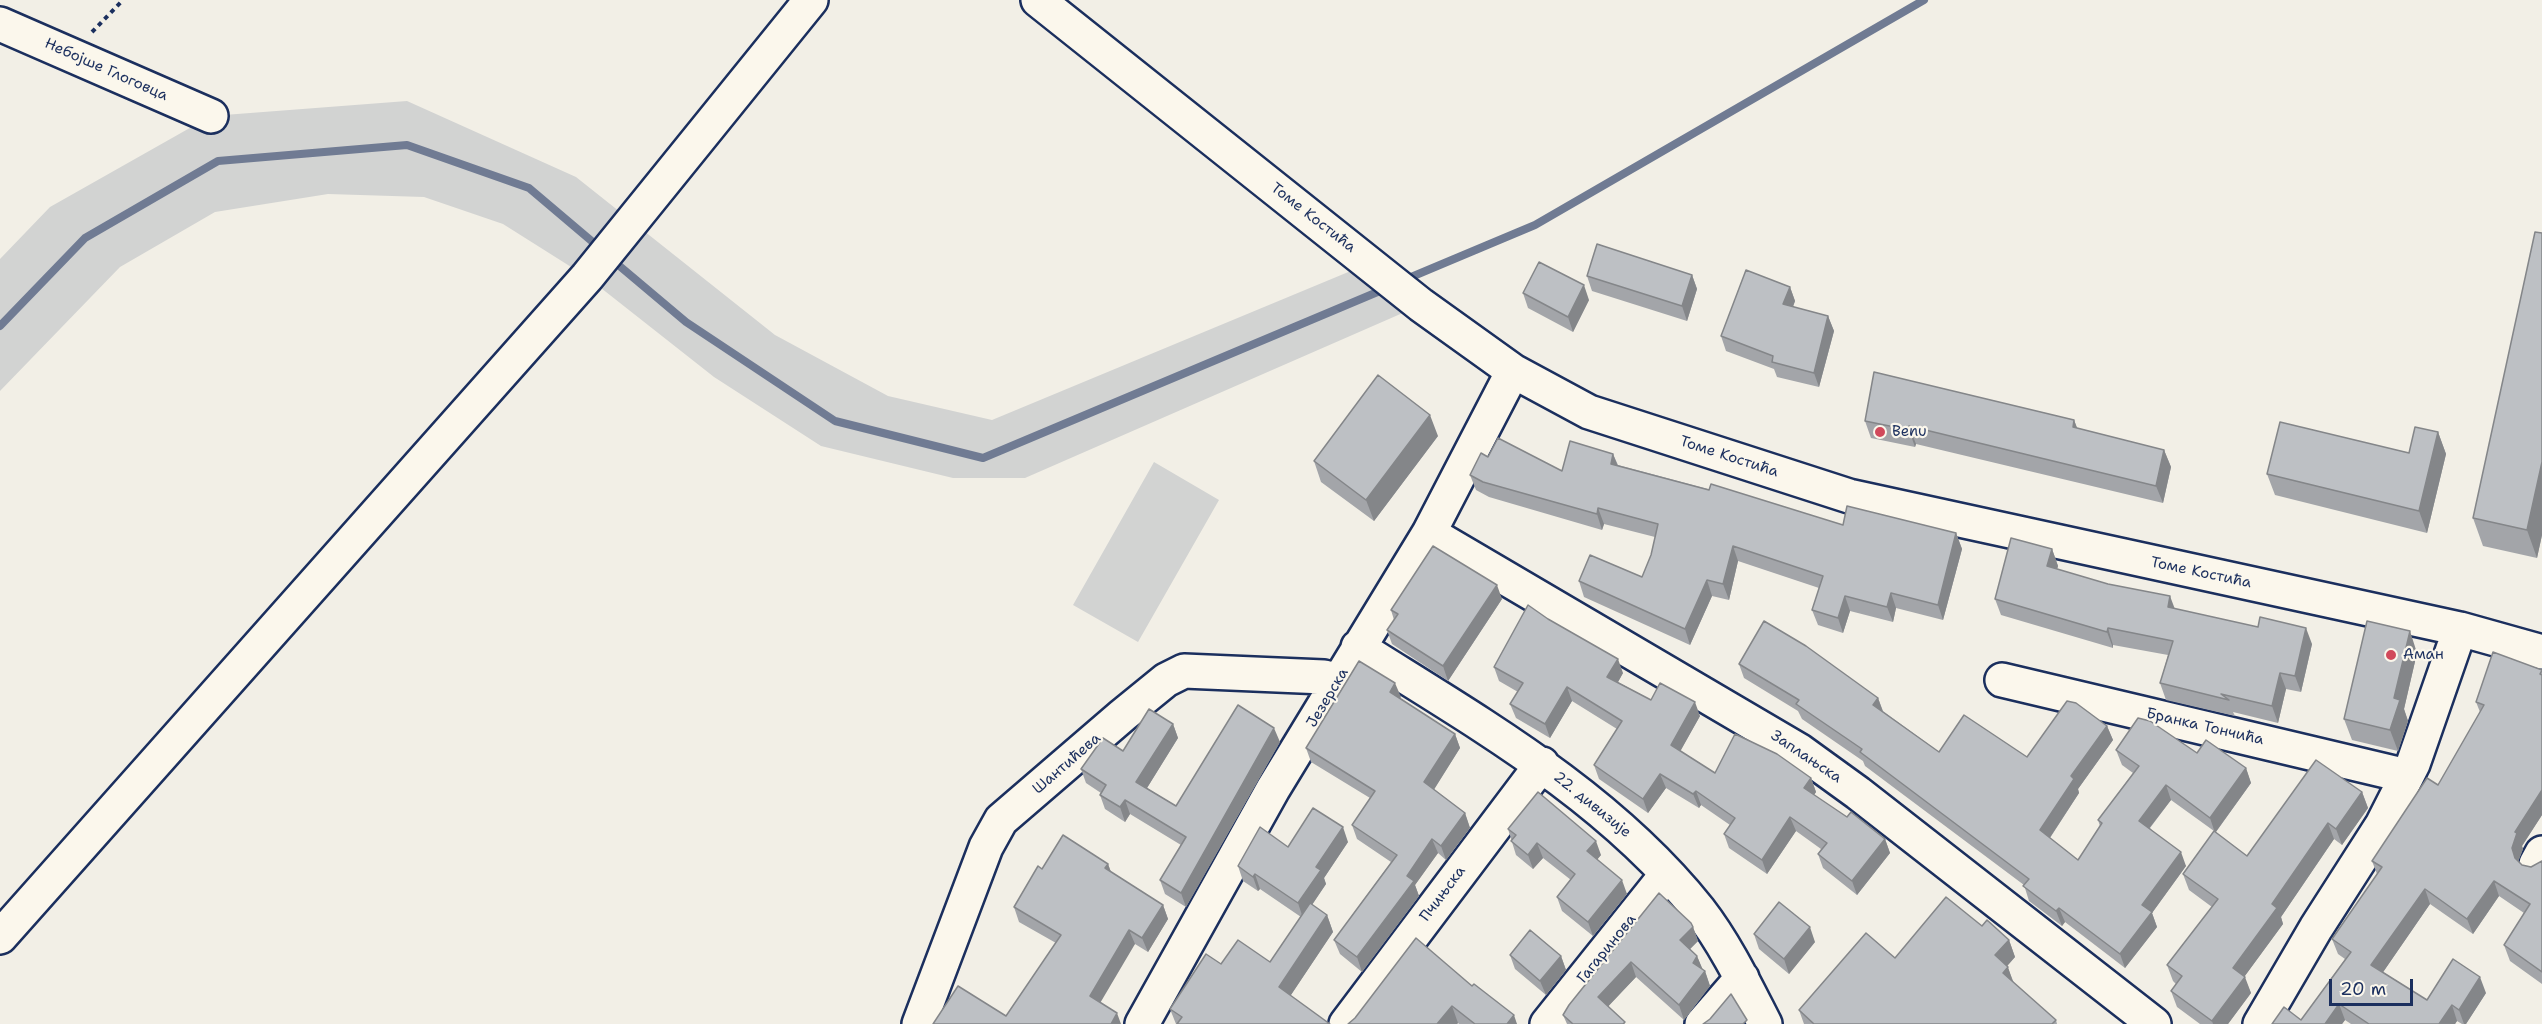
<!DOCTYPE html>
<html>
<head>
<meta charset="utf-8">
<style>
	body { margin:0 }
	#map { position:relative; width:2542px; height:1024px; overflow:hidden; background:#f2efe6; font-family:"Shantell Sans",sans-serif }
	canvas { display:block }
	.scale { position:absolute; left:2329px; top:979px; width:84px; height:27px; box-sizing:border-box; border:3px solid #1b2f5e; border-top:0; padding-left:8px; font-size:18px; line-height:21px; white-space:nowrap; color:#1b2f5e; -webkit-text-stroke:4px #fbf7ec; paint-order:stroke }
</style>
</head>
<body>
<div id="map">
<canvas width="2542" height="1024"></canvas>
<div class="scale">20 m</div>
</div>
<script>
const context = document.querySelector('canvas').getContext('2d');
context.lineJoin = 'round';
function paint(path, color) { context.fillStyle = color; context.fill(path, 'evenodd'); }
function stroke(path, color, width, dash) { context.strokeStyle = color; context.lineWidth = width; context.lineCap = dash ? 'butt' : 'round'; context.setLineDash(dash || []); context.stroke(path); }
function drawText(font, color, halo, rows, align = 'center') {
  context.font = font + ' "Shantell Sans",sans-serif'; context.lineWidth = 4.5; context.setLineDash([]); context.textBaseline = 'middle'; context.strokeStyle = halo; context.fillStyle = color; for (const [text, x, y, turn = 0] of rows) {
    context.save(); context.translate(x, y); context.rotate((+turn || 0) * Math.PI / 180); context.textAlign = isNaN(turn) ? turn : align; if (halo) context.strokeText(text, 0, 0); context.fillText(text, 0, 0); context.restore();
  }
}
const green = new Path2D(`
	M407,101l169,76 199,158 113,61 104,24 378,-157 51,42 -396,173h-72l-132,-32 -107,-69 -127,-100 -84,-53 -79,-27 -96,-3 -113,18 -95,55 -120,124v-132l50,-52 161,-91z
	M1154,462l65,38 -81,142 -65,-37z`);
const stream = new Path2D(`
	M610,258l76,64 149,99 148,37 404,-170
	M1404,280l131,-55 389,-225
	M0,326l85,-88 133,-77 189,-16 122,43 72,61`);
const path = new Path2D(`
	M92,32l31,-32`);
const minor = new Path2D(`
	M1038,0l383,305 92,66 76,41 260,84 611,133 82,23
	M0,24l211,92
	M1429,533l371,218 58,42 296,231
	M1358,647c122,77 250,149 341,263 27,35 46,75 66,114
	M2002,680l405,96
	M2536,864l6,-11
	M919,1024l67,-177 15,-27 122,-105 43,-35 18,-9 140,6 15,4
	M1142,1024l131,-235 156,-256 84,-162
	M1346,1024l196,-260
	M1547,1024l120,-150
	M1702,1024l40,-46
	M2260,1024l56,-96 66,-103 31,-61 47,-135`);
const major = new Path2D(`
	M0,937l587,-660 224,-277`);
const wall = new Path2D(`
	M2542,233v302l-5,23 -54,-12 -10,-28z
	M1692,275l5,14 -10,32 -95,-30 -5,-15z
	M1790,287l5,14 -2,6 35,9 6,15 -15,56 -42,-10 -3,-8 -48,-18 -5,-15z
	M1523,293l66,7 -16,32 -45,-24z
	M2074,420l3,8 87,22 7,17 -8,36 -247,-59 -1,3 -44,-9 -6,-17z
	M2438,432l8,22 -19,79 -152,-38 -8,-21 142,-21z
	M1438,436l-64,85 -53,-39 -7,-21z
	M1613,454l5,11 225,60 113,8 6,16 -19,71 -47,-12 -3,14 -43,-11 -7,22 -25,-8 -6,-15 7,-22 -81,-27 -9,39 -17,-4 -22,49 -106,-48 -5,-16 63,-4 9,-22 4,-18 -51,-13 -2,6 -113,-33 -13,-7 -6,-15 18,-18 74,14z
	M2052,549l6,17 -1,3 118,40 137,35 -11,48 -15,-3 -8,34 -45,-11 2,4 -69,-16 -6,-17 8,-28 -55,-10v3l-112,-33 -6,-16z
	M1502,599l-54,82 -56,-37 -5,-14 7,-10 -3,-10z
	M2417,653l-13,56 4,12 -10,30 -46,-11 -8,-21z
	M1739,664l139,34 5,13 56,41 88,5 80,-31 6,14 -35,49 1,4 -29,45 28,22 22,-34 -2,-6 35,-47 -11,-8 -6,-15 81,3 49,15 5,15 -35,49 31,24 115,-64 6,16 -26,37 -8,-6 -53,78 2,7 -39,53 7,16 -23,31h-28l-23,-17 -6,-16 5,-7 -3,-3 -6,-16 45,-58 -23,-17 -6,-16 31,-43 -43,-31 -21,28 36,38 -34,47 5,14 -32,41 -60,-46 -3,4 -33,-25 -5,-16 -159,-119 -2,-5 -61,-42 -4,-8 -54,-33z
	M1494,667l129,6 -5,9 33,18 49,16 -20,35 35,22 96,5 5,14 -2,3 33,22 38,22 5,14 -33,42 -34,-27 -5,-14 3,-5 -25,-18 -29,43 -38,-26 -5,-14 6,-9 -29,-20 -2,3 -33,-20 -18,25 -49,-34 -5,-14 23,-36 -45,-28 -22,37 -34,-20 -6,-14 8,-12 -19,-11z
	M2542,670v145l-20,31 1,3 -5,13 4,3 9,2 11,-6v123l-32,-23 -6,-16 20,-32 -25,-17 -26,38 -43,-30 -47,68 44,28 59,-7 -20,31h-4l-5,-3 -2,3h-104l-6,-4 -3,4h-70l29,-4 44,-61 -7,-5 -6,-15 45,-65 -5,-13 66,-76 42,-73 -4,-10z
	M1401,697l-1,1 55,36 5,14 -26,41 31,24 5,15 -24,32 -8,-7 -23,32 4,11 -57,76 -22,-18 -6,-14 57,-78 -34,-23 -5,-14 18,-27 -59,-36 -5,-14z
	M1173,724l5,14 -31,50 29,18 104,-64 -94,165 -21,-13 -5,-14 21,-35 -51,-31 -5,8 -20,-13 -5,-14 1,-2 -15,-10 -5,-14 42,-18z
	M1508,829l93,26 -4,4 30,35 -34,42 -31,-25 -5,-14 14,-17 -28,-22 -10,11 -17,-14z
	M1348,842l-24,36 2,6 -14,21 15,10 6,17 -43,64 40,28h-154l-6,-15 51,-45 49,-2 31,-45 -41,-28 -2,2 -15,-10 -5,-15 50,-19z
	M1108,864l3,8 52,33 5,14 -20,33 -13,-8 -129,72 50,-73 -37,-21 -5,-15 28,-38z
	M1659,893l34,34 5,14 -8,8 7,7 5,13 3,2 5,15 -26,34 -48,-43 -28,29 17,18h-58l-4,-9z
	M1982,926l27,14 6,17 -8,9 7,17 42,37 1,4h-253l-5,-14 96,-52z
	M1754,934l61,8 -26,32 -30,-25z
	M1510,955l51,1 5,14 -20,25 -31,-26z
	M1472,986l45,38h-58l-1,-1 -1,1h-109z`);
const shadedWall = new Path2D(`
	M1692,275l5,14 -10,32 -5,-15z
	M1584,285l5,15 -16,32 -5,-15z
	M1790,287l5,14 -7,18 -5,-15z
	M1828,316l6,15 -15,56 -5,-14z
	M1430,415l8,21 -64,85 -8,-21z
	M2074,420l7,18 -8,-11z
	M1909,426l7,18 -1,3 -6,-17z
	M2438,432l8,22 -19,79 -8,-22z
	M2164,450l7,17 -8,36 -7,-17z
	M1613,454l6,15 -8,-5z
	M2542,462v73l-5,23 -10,-28z
	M1598,508l6,16 -2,6 -5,-16z
	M1956,533l6,16 -19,71 -5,-15z
	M1733,546l5,15 -9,39 -6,-16z
	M2052,549l6,17 -5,16 -6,-16z
	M1707,580l5,16 -22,49 -5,-16z
	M1497,585l5,14 -54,82 -5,-15z
	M1891,593l5,15 -3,14 -6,-15z
	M1845,596l5,15 -7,22 -5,-15z
	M2170,596l6,16 -8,-5z
	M2108,628l5,17v3l-6,-16z
	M2306,628l6,16 -11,48 -6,-16z
	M2410,631l7,22 -13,56 4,12 -10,30 -8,-21 4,-32z
	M1618,659l5,14 -10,18 -6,-14z
	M2280,673l6,16 -8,34 -6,-17z
	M1395,683l6,14 -6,9 -5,-14z
	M1567,687l5,14 -22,37 -5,-14z
	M1878,698l5,14 -10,-7z
	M1695,702l5,14 -24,43 -5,-14z
	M1173,724l5,14 -36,58 -6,-14z
	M2107,726l6,14 -35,49 1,4 -34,52 -5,-15 31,-54z
	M1274,728l6,14 -94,165 -5,-14z
	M1455,734l5,14 -30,48 -6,-14z
	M2246,768l5,15 -36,50 -5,-15z
	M1660,774l6,14 -18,25 -5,-14z
	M1811,778l5,14 -7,10 -5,-14z
	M2166,785l5,15 -27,35 -5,-14z
	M2542,790v25l-20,31 1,3 -6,15 3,10 -8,-26 3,-16z
	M1696,791l5,14 -2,3 -6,-14z
	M2362,792l6,16 -26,37 -6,-16z
	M1125,800l5,14 -5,8 -5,-15z
	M1465,813l5,15 -24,32 -5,-14z
	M1790,817l6,14 -29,43 -5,-14z
	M2328,823l6,16 -53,78 2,7 -44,60 -6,-16 39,-64z
	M1343,827l5,15 -24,36 2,6 -23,34 -5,-15 18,-36z
	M1432,839l6,14 -23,32 4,11 -57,76 -5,-15 50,-81z
	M1885,839l5,14 -33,42 -5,-14z
	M1596,841l5,14 -9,11 -5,-15z
	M1537,843l6,15 -10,11 -5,-14z
	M2181,852l5,14 -34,47 5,14 -32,41 -5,-14 22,-49z
	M1108,864l5,14 -8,-10z
	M1255,874l5,15 -2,2 -5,-14z
	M1622,880l5,14 -34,42 -5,-14z
	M2494,881l5,15 -26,38 -6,-15z
	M2425,889l5,15 -53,77 -6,-16z
	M1163,905l5,14 -20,33 -6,-14z
	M2059,908l6,14 -3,4 -6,-15z
	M1327,915l6,17 -48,72 -6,-17z
	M1693,927l5,14 -13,13 -5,-14z
	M1810,927l5,15 -26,32 -5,-15z
	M1129,930l6,14 -39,66 -6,-14z
	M2009,940l6,17 -14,16 -6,-18z
	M1561,956l5,14 -20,25 -6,-14z
	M1697,956l6,14 -10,-7z
	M1631,962l5,15 -33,35 -5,-15z
	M2008,967l6,18 -11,-12z
	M1705,971l5,15 -26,34 -5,-15z
	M2245,977l6,16 -23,31h-15l-1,-3z
	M2480,977l6,16 -20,31h-2l-5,-14z
	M2339,1004l6,16 -3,4h-17z
	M2452,1005l5,16 -2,3h-16z
	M1452,1006l6,17 -1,1h-20z
	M1117,1013l4,11h-10z
	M1514,1015l3,9h-10z`);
const building = new Path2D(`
	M2535,232l7,1v229l-15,68 -54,-12z
	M1597,244l95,31 -10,31 -95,-30z
	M1539,262l45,23 -16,32 -45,-24z
	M1746,270l44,17 -7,17 45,12 -14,57 -42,-11 1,-6 -52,-20z
	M1874,372l200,48 -1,7 91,23 -8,36 -247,-60v4l-44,-9z
	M1378,375l52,40 -64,85 -52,-39z
	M2280,422l129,31 6,-26 23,5 -19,79 -152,-37z
	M1498,438l64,33 8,-30 43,13 -2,10 98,26 2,-6 132,41 4,-19 109,27 -18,72 -47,-12 -4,14 -42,-11 -7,22 -26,-8 11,-34 -90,-30 -10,38 -16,-4 -22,49 -106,-48 11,-26 52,22 9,-22 7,-31 -60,-16 -1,6 -114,-32 -13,-7 11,-22 7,4z
	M2011,538l41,11 -5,17 61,18 62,12 -2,11 90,20 2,-10 46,11 -11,48 -15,-3 -8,33 -51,-12 8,6 -69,-17 13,-42 -65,-13 -1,4 -112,-33z
	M1433,546l64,39 -54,81 -56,-36 11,-16 -7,-4z
	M1528,605l20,14 70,40 -11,18 44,23 9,-17 35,19 -24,43 44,28 20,-39 42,20 34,24 -7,10 43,29 4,-5 34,27 -33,42 -34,-27 9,-11 -37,-26 -28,43 -38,-26 11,-16 -39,-27 -3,3 -33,-20 -17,25 -49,-34 28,-44 -55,-34 -22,37 -35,-20 13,-21 -29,-16z
	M1764,621l42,25 72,52 -5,7 66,47 25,-37 63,42 40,-56 9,2 31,23 -36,50 3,3 -34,51 38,30 24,-37 -4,-3 41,-54 -23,-16 22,-32 12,3 47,32 9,-13 40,28 -36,50 -44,-33 -27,36 42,31 -39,53 10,7 -32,42 -61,-46 -3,3 -33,-25 6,-7 -169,-127 2,-3 -66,-45 3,-4 -60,-36z
	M2367,621l43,10 -16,67 6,2 -10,30 -46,-11z
	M2493,652l49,18 -2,4 2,1v115l-27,42 2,1 -5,15 3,10 7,7 9,2 11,-6v111l-38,-27 26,-41 -36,-23 -27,38 -42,-30 -54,76 56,35 26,-41 27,18 -21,33 -7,-5 -13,19h-70l-30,-20 -14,20h-53l12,-17 17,13 50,-68 -19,-13 50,-72 -10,-6 55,-83 11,7 46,-80 -8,-3z
	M1359,661l36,22 -5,9 65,42 -31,48 41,31 -24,33 -9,-7 -25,37 7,5 -57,76 -23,-17 63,-85 -45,-30 23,-34 -69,-43z
	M1238,705l36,23 -93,165 -21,-13 26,-43 -61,-37 -5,7 -20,-12 6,-10 -25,-16 22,-31 20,13 26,-42 24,15 -37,58 40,24z
	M2316,760l46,32 -26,37 -8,-6 -56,81 5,4 -44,60 12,9 -33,44 -41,-30 11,-15 -15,-11 51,-66 -35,-25 31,-43 33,25z
	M1538,792l58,49 -9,10 35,29 -34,42 -31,-25 18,-23 -38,-31 -9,12 -17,-14 5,-6 -8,-6z
	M1313,808l30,19 -27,40 5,3 -23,33 -43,-29 -2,3 -15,-11 22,-39 28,20z
	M1063,835l45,29 -3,4 58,37 -21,33 -13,-8 -39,66 27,17 -6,11h-178l25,-38 48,30 55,-81 -47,-28 24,-41 4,3z
	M1659,893l32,30 2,4 -13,13 17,16 -4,7 12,8 -26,34 -48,-43 -33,35 27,25 -2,2h-50l-10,-9 6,-10z
	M1946,897l36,29 5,-6 22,20 -14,15 13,12 -5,6 53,47 -4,4h-238l-15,-14 67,-77 29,25z
	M1779,902l31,25 -26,32 -30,-25z
	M1310,903l17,12 -48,72 51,37h-153l5,-7 -12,-8 36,-55 15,10 17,-24 32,22z
	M1530,930l31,26 -21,25 -30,-26z
	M1416,938l56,48 2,-2 40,31 -7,9h-32l-23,-18 -15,18h-89l7,-6z
	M1731,994l16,26 -4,4h-40l7,-5z`);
const markers = [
	[1880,432,6,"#d1495b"],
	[2391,655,6,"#d1495b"]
];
const streetNames = [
	["Небојше Глоговца",106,70,24],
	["Томе Костића",1313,218,38],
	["Томе Костића",1729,457,18],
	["Томе Костића",2201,573,12],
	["Језерска",1328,698,-59],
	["Бранка Тончића",2205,727,13],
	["Заплањска",1806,757,34],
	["Шантићева",1067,764,-41],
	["22. дивизије",1592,805,39],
	["Пчињска",1443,894,-53],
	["Гагаринова",1607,949,-51]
];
const poiNames = [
	["Benu",1892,432],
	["Аман",2403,655]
];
paint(green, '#d2d3d2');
stroke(stream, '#707b93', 8);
stroke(minor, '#1b2f5e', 38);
stroke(major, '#1b2f5e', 38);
stroke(path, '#1b2f5e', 4, [4.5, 4.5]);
stroke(minor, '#fbf7ec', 33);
stroke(major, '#fbf7ec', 33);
paint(wall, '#a3a5a9');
paint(shadedWall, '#848689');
paint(building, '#bdc0c4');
stroke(building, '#848689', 1.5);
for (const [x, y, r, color] of markers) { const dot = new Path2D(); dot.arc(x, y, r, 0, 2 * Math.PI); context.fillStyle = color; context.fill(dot); stroke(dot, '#fbf7ec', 2); }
drawText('15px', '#1b2f5e', '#fbf7ec', streetNames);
drawText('15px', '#1b2f5e', '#fbf7ec', poiNames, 'left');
</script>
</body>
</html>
